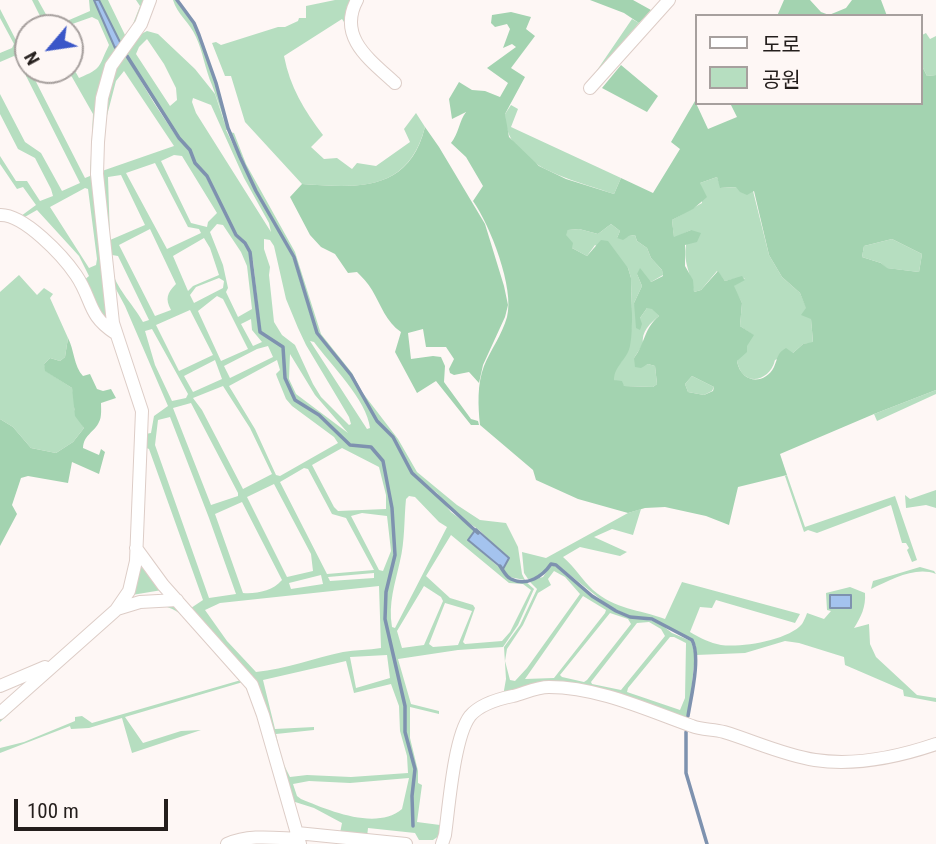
<!DOCTYPE html>
<html>
<head>
<meta charset="utf-8">
<style>
	body { margin:0 }
	#map { position:relative; width:936px; height:844px; overflow:hidden; background:#fef7f5; font-family:"Roboto Condensed","Noto Sans KR",sans-serif }
	canvas { display:block }
	.legend { position:absolute; left:695px; top:14px; width:228px; height:91px; box-sizing:border-box; background:#fef7f5; border:2px solid #a7a09e; margin:0; padding:9px 12px; list-style:none; font-size:21px; color:#241e1c }
	.legend li { display:flex; align-items:center; gap:14px; height:35px }
	.legend b { width:35px; border:2px solid #a7a09e }
	.north { position:absolute; left:14px; top:14px; width:70px; height:70px; box-sizing:border-box; background:#fef7f5; border:2px solid #a7a09e; border-radius:50%; rotate:241deg; font-size:19px; font-weight:700; line-height:28px; text-align:center; color:#241e1c }
	.north::after { content:''; display:block; margin:auto; width:24px; height:32px; background:#3a56c8; clip-path:polygon(50% 0,100% 100%,50% 72%,0 100%) }
	.scale { position:absolute; left:14px; top:799px; width:154px; height:32px; box-sizing:border-box; border:4px solid #241e1c; border-top:0; padding-left:9px; font-size:21px; line-height:24px; white-space:nowrap; color:#241e1c; -webkit-text-stroke:5px #fef7f5; paint-order:stroke }
</style>
</head>
<body>
<div id="map">
<canvas width="936" height="844"></canvas>
<ul class="legend">
<li><b style="height:9px;background:#fff"></b>도로</li>
<li><b style="height:19px;background:#b6dec0"></b>공원</li>
</ul>
<div class="north">N</div>
<div class="scale">100 m</div>
</div>
<script>
const context = document.querySelector('canvas').getContext('2d');
context.lineJoin = 'round';
function paint(path, color) { context.fillStyle = color; context.fill(path, 'evenodd'); }
function stroke(path, color, width, dash) { context.strokeStyle = color; context.lineWidth = width; context.lineCap = dash ? 'butt' : 'round'; context.setLineDash(dash || []); context.stroke(path); }
const green = new Path2D(`
	M32,0h6l15,27 37,-16 -1,-11h5l21,48 6,-4 -22,-44h9l17,35 6,-6 9,-23 -4,-6h9l-5,14 -19,33 -25,74 11,202 -24,-42 6,-5 -10,-20 -42,-46 -14,8 -2,-2 15,-11 -13,-18 -6,2 -17,-25v-8l16,25h11l13,20 13,-5 -2,-7 -16,-31 -17,-9 -18,-35v-20l25,48 16,11 21,38 18,-8 -63,-125 -3,-2 -14,6v-9l12,-5 2,-4 -14,-26v-9l18,35 10,-4v5l-8,4 8,21h2l55,108 5,-2 3,-62 -25,-44h2v-8l9,16c24,-10 19,-11 30,-33l-11,-25 -6,-3 -31,11h-15zM85,188l3,1 9,70 -1,6 -7,3 -39,-61z
	M173,0h3c5,9 11,15 17,23 14,20 29,81 34,107h-1l30,62 37,66 23,76 35,42 25,45 16,17 19,35 25,21 15,18 24,18 -7,10 33,29 7,9 17,3 9,8 -16,36 -15,22 -45,3 -60,9 13,45 28,7v3l-29,-7v31l8,33v12l4,2 -5,37 23,3 -1,11 -6,4h-14l-4,-7 -47,-5 -1,9 -27,-4 2,-10 -28,-15 -22,-7 -37,-121 -64,-72 12,-8 -54,-151 -5,-2 1,-13 6,-1 3,-17 14,-10 -43,-100 -15,-28 -8,-107 72,-25 -50,-75 -8,10 -12,46 9,-56 28,-37 6,-3 11,3 37,35 20,25 11,33c-4,-15 -9,-28 -14,-42 -7,-16 -9,-33 -16,-48 -6,-14 -19,-23 -23,-37zM147,39l17,25 12,24 1,12 -7,6 -34,-52 3,-7zM126,56l54,82 11,12 5,13 11,13 29,59 9,7 8,19 8,71 23,15 1,31 11,21 23,16 32,30 20,2 13,14 8,46 4,48 -9,37 -1,27 20,87v26l9,37 -3,27 1,31 -2,-16 3,-41 -9,-38 -1,-26 -20,-87 2,-27 9,-37 -4,-47 -8,-47 -12,-13 -21,-2 -32,-30 -24,-16 -10,-21 -2,-32 -23,-14 -10,-81 -5,-9 -9,-7 -29,-59 -11,-13 -5,-13 -12,-12 -24,-36zM193,98l18,7 33,73 25,45 2,9 -75,-119 -4,-11zM174,155l8,1 35,57 -9,9 -1,5 -16,-4 -30,-62zM155,163l33,64 11,2 2,4 -34,16 -41,-76zM121,175l24,50 -35,15 -2,-63zM217,224l6,1 18,27 6,14 5,43 -14,8 -12,-25 2,-4 -5,-23 -13,-33zM150,229l26,55c-9,9 -11,15 -5,26l-16,6 -36,-71zM204,238l6,10 9,27 -26,11 -5,5 -15,-35zM264,239l6,1 4,6 12,53 12,29 8,17 43,72 2,7 -2,1 -28,-28 -8,-13 -18,-39 -13,-10 -8,-13 -5,-47 1,-8 -6,-18zM112,255l6,1 31,64 -6,2c-8,-15 -26,-33 -30,-49 -1,-5 0,-12 -1,-18zM219,278l5,3 -1,7 -29,15 -4,-8 6,-8zM217,296l6,3 25,50 -27,12 -23,-50zM190,310l23,45 -34,16 -23,-46zM251,319l1,11 10,12 -9,4 -12,-22zM152,329l36,65 -2,4 -14,3 -17,-36 -10,-34zM310,341l4,1c16,22 53,58 56,86l-3,1zM268,346l5,11 -43,21 -6,-12 33,-17zM290,354l25,41 33,38 -52,-39 -7,-15zM215,360l7,19 -29,13 -9,-16zM277,360l3,10 -4,4 1,3 9,22 6,7 42,31 4,6 -58,33 -4,-1 -21,-46 -26,-43zM223,386l27,42 22,46 -29,15 -41,-79 -9,-12zM191,403l47,90v3l-27,9 -38,-97zM170,417l39,101 27,76 -27,4 -54,-153 3,-25zM342,448l37,19 7,28v14l-48,2 -4,-4 -22,-42zM304,468l4,1 24,45 14,4 28,52 -47,4 -47,-92zM274,484l37,70 2,17 -26,6 -40,-80zM409,496l6,1 24,25 8,5 -52,101 -3,-1c-4,-24 3,-43 8,-66 5,-20 4,-42 6,-62zM242,502l40,78c-9,11 -26,14 -39,13l-28,-79zM362,513l25,3 4,35 -8,20 -4,-1 -28,-54zM451,535l58,48 14,1 8,6 -21,42 -8,9 -37,3 -2,-2 12,-34 -2,-3 -23,-7 -24,-22zM374,573v5l-44,3 -2,-4zM321,575l2,9 -32,5 -2,-6zM379,586l2,62c-12,2 -26,2 -38,4 -29,6 -57,17 -87,20l-29,-31 -22,-31 15,-7zM424,586l17,11 2,4 -19,44 -22,3 -5,-17zM445,603l27,8 -14,34 -25,2 -4,-3zM387,655l3,23 -34,10 -6,-31zM346,661l8,32 37,-9 8,22 1,25 7,25 1,17 -57,4 -44,-2 -17,2 -8,-16 -6,-27 38,-4v-3l-39,2 -12,-49zM409,778l-7,31c-26,22 -74,1 -101,-10l-4,-3 -4,-12 16,-3 41,2z
	M335,0h20l-7,28 -6,-9 -58,37c6,31 20,54 39,79l-12,12 13,12 13,-1 15,11 5,-6 19,3 34,-24 -6,-13 12,-16 9,14c-17,65 -66,61 -123,57l-57,-62 -14,-46h-6l-13,-33 4,-1 5,3 57,-18h7l13,-6 1,-3h7v-12z
	M632,19l7,4 -48,56z
	M926,33l4,6 6,-3v39l-9,1 -7,-14v-26z
	M511,105l7,4 -7,18 110,51 -7,16c-39,-14 -109,-27 -109,-80z
	M230,132l4,1 12,31 49,88 26,82 31,39 10,19 36,47 19,33 40,33 23,15 26,3 12,24 4,27 3,6 -16,-3 -6,-8 5,-11 -29,-28 -27,-19 -15,-18 -25,-20 -19,-36 -16,-16 -25,-46 -35,-42 -22,-76 -38,-66z
	M717,177l4,11 16,-1 16,4 16,64 13,22 18,16 11,25 2,25 -10,1 -10,9 -18,7c-5,22 -33,28 -38,1l16,-26 -13,-9 2,-23 -9,-17 12,-7 -3,-2 -17,4 -8,-10 -16,19 -7,2c-5,-26 -15,-35 -3,-62l-17,8 -2,-18 30,-17 -2,-20z
	M611,224l9,7 -3,7 18,-3 2,6 10,7 4,10 11,12 1,5 -12,7 -14,-8 5,12 -8,17 6,15 7,-10h5l7,8c-9,7 -18,16 -16,28l-9,14 7,9 7,-3 7,2 2,18 -4,3 -29,-1 -10,-6v-10c24,-21 17,-63 17,-92l-3,-10 -33,-23 -8,11 -15,-8 -7,-13 3,-5 11,-1 19,5z
	M892,239l30,15 -3,18 -33,-4 -5,-5 -19,-6 2,-11z
	M19,275l18,20 7,-7 9,6 -3,4 18,40 -3,19 -5,4 -10,-3 -6,6 2,7 26,17 3,13 -1,8 10,19 -11,14 -17,11 -25,-5 -18,-21 -13,-8v-127z
	M692,376l22,11 -2,4 -8,4 -16,-3 -3,-8z
	M936,390v4l-59,27 -3,-7z
	M787,475l18,52 90,-31 22,64 -5,2 -5,-12 2,-2 -3,-5h-4l-11,-38 -74,28 -9,-3 -4,2 -19,-56z
	M936,490v18l-10,-3 -20,3 -1,-13 5,4z
	M641,509l-8,26 -21,-6 -18,8 33,15 -7,4 -40,-9 -17,10c12,10 19,23 30,33 23,20 45,19 72,29l17,-37 118,32 -5,9 -79,-23 -4,8 -12,-1 -10,25c10,6 20,11 31,13 20,3 68,-5 81,-21 1,-1 5,-10 5,-11l17,6 7,-8 -4,-1 -1,-17 24,-6 15,6c1,14 -4,24 -11,35l15,-4 1,20 6,13 41,38 19,3v4l-32,-6 -1,-6 -58,-25 -1,-8 -45,-14 -14,-2 -40,12 -49,2v-9l-4,-6 -40,-21 -22,-3 -21,-10 -53,-42 -5,-1c-8,10 -11,15 -23,16l-4,-6 -2,-21 24,6 82,-45z
	M142,565l20,25 -30,5z
	M551,565l11,4 29,27 17,12 22,9 28,5 14,11 19,8 4,14 -7,67 -122,-36 -63,10 3,-17 -2,-32 16,-22 17,-36 -8,-8 14,-4zM554,571l11,6 15,17 -53,74 -12,13 -5,-1 -5,-19 2,-12 16,-24 15,-32 13,-8 -3,-6zM583,596l23,14 -1,3 -51,65 -29,1zM610,613l18,6 3,5 -44,56 -3,2 -22,-5 -2,-2zM649,622l12,7 4,7 -44,54 -29,-6 -1,-2 46,-59zM670,637h4l12,6 -1,55 -5,12 -53,-18 1,-4z
	M920,567l14,4 2,3c-21,-8 -45,6 -65,15l2,-8z
	M164,602c24,3 88,80 94,104l-3,1 -12,-25 -118,35 18,26 38,-12 20,-1 -69,23 -10,-35 -33,10 -18,1 -1,-3 -70,27v-5l24,-6 51,-21v-4l7,-1 10,7 149,-43c-9,-13 -21,-25 -32,-37 -31,-35 -44,-50 -92,-27l-117,106v-3l115,-104 19,-9z`);
const forest = new Path2D(`
	M590,0h43l18,10 -12,13 -15,-10z
	M784,0h26l11,12 8,3 17,-7 6,-8h29l6,16h-110z
	M511,12l20,5 -5,12 9,7 -24,32 14,9 -20,37 4,23 30,29 27,13 48,15 7,-16 32,15 27,-44 -9,-7 24,-41 13,28 29,-12 -7,-14h190v-41l7,14 9,-1v315l-62,24 -94,40 7,21 -49,12 -9,38 -23,-9 -41,-9 -20,1 -17,5 -50,-14 -42,-19 -3,-10 -53,-45c-2,-19 -3,-41 4,-59 7,-17 18,-31 23,-49 8,-28 -17,-92 -34,-116l10,-15 -17,-29 -15,-14c8,-10 8,-22 15,-31l-14,7 -3,-20 10,-17 13,8 13,1 15,6 8,-14 -21,-15 29,-21 -4,-3 -9,4 7,-19 -3,-5 -12,3 -4,-4 1,-8zM717,177l3,11 16,-1 4,5 7,3 7,-4 15,64 13,22 18,16 6,15 -5,7 10,4 2,23 -10,2 -10,9 -7,-5c-9,5 -8,10 -12,19 -9,18 -33,17 -37,-6l10,-9v-6l7,-11 -14,-9 2,-23 -8,-17 11,-6 -3,-4 -17,5 -7,-10 -17,19 -7,2 -1,-12 -8,-14v-21l12,-3 4,-9 -10,-3 -17,7 -2,-17 21,-11 14,-12 -7,-14zM611,224l9,7 -3,7 6,2 6,-4 6,-1 2,6 10,7 4,10 11,12 1,6 -12,6 -11,-14 -3,6 5,12 -8,17 2,25 4,2 2,-6 -2,-6 7,-10 5,1 7,7c-15,12 -14,28 -25,42l1,9 6,1 7,-4 7,2 2,18 -4,3 -29,-1 -2,-5 -8,-1c0,-14 13,-20 16,-34 4,-21 1,-47 1,-68l-3,-10 -20,-27 -7,-1 -14,16 -15,-8 1,-5 -7,-8 2,-5 11,-1 19,5zM892,239l30,15 -3,18 -32,-4 -6,-5 -19,-6 2,-11zM692,376l22,11 -1,4 -9,4 -16,-3 -3,-8z
	M621,65l37,31 -11,16 -45,-24z
	M425,127l14,20 46,77 19,62 4,19 -3,12 -22,48 -4,18 -10,-11 -15,3 -4,-2 -1,-4 5,-10 -8,-12h-20l-3,-18 -15,4 3,26 22,-3 8,1 4,9 -1,16 27,37 7,2 1,4h-8l-35,-44 -19,12 -22,-41 6,-20c-15,-10 -20,-27 -29,-42 -4,-7 -10,-13 -15,-18l-9,1 -13,-19 -14,-7 -11,-12 -20,-38 12,-13c56,4 107,8 123,-57z
	M68,338c6,11 6,29 15,38l7,-2 7,15 6,2 8,-2 5,9 -15,5c0,5 1,14 -2,19 -5,11 -15,12 -16,26l16,7 2,-6 4,3 -6,22 -27,-12 -4,21 -40,-7 -7,2 -9,27 5,9 -17,32v-127l13,8 18,21 25,5 17,-11 11,-14 -9,-12 -3,-28 -27,-17 -1,-7 6,-6 10,3 5,-4z`);
const water = new Path2D(`
	M94,0h5l22,44 -6,4z
	M476,529l33,29 -6,11 -35,-29z
	M830,595h21v13h-21z`);
const stream = new Path2D(`
	M177,0l17,23 5,12 17,48 12,45 12,29 16,34 38,66 23,76 34,42 26,46 16,16 19,36 66,60
	M127,56l52,82 11,12 5,13 12,13 29,59 9,8 5,9 10,80 23,15 2,31 10,22 24,15 31,30 21,2 12,14 9,47 3,47 -9,37 -1,27 20,87v26l10,37 -3,27 1,30
	M500,566c3,4 6,11 11,13 16,8 32,-3 40,-15l5,1 36,31 24,15 14,6 22,2 40,21c9,17 -1,57 -4,76
	M686,732v41l21,71`);
const minor = new Path2D(`
	M357,0c-20,37 13,60 38,83
	M590,88l79,-88
	M0,215c24,-1 63,41 76,60 17,25 11,40 39,58
	M136,548l27,37 89,100 11,30 37,129
	M117,609l23,-7 37,-2
	M0,686l45,-19
	M0,713l116,-103 13,-19 7,-30 6,-150 -29,-88 -16,-149 1,-32 4,-44 9,-32 30,-42 9,-24
	M297,833l109,11
	M227,844c23,-10 47,-6 72,-5
	M442,844l3,-9c4,-29 9,-98 25,-119 10,-12 28,-17 43,-20 12,-3 23,-9 36,-9 49,0 98,23 143,39 10,4 21,3 32,6 30,9 59,23 91,28 40,6 83,-3 121,-16`);
paint(green, '#b6dec0');
paint(forest, '#a3d3b0');
paint(water, '#a4c3ee');
stroke(water, '#7e92af', 2);
stroke(stream, '#7e92af', 3.5);
stroke(minor, '#ddcdc7', 14);
stroke(minor, '#fff', 12);
</script>
</body>
</html>
